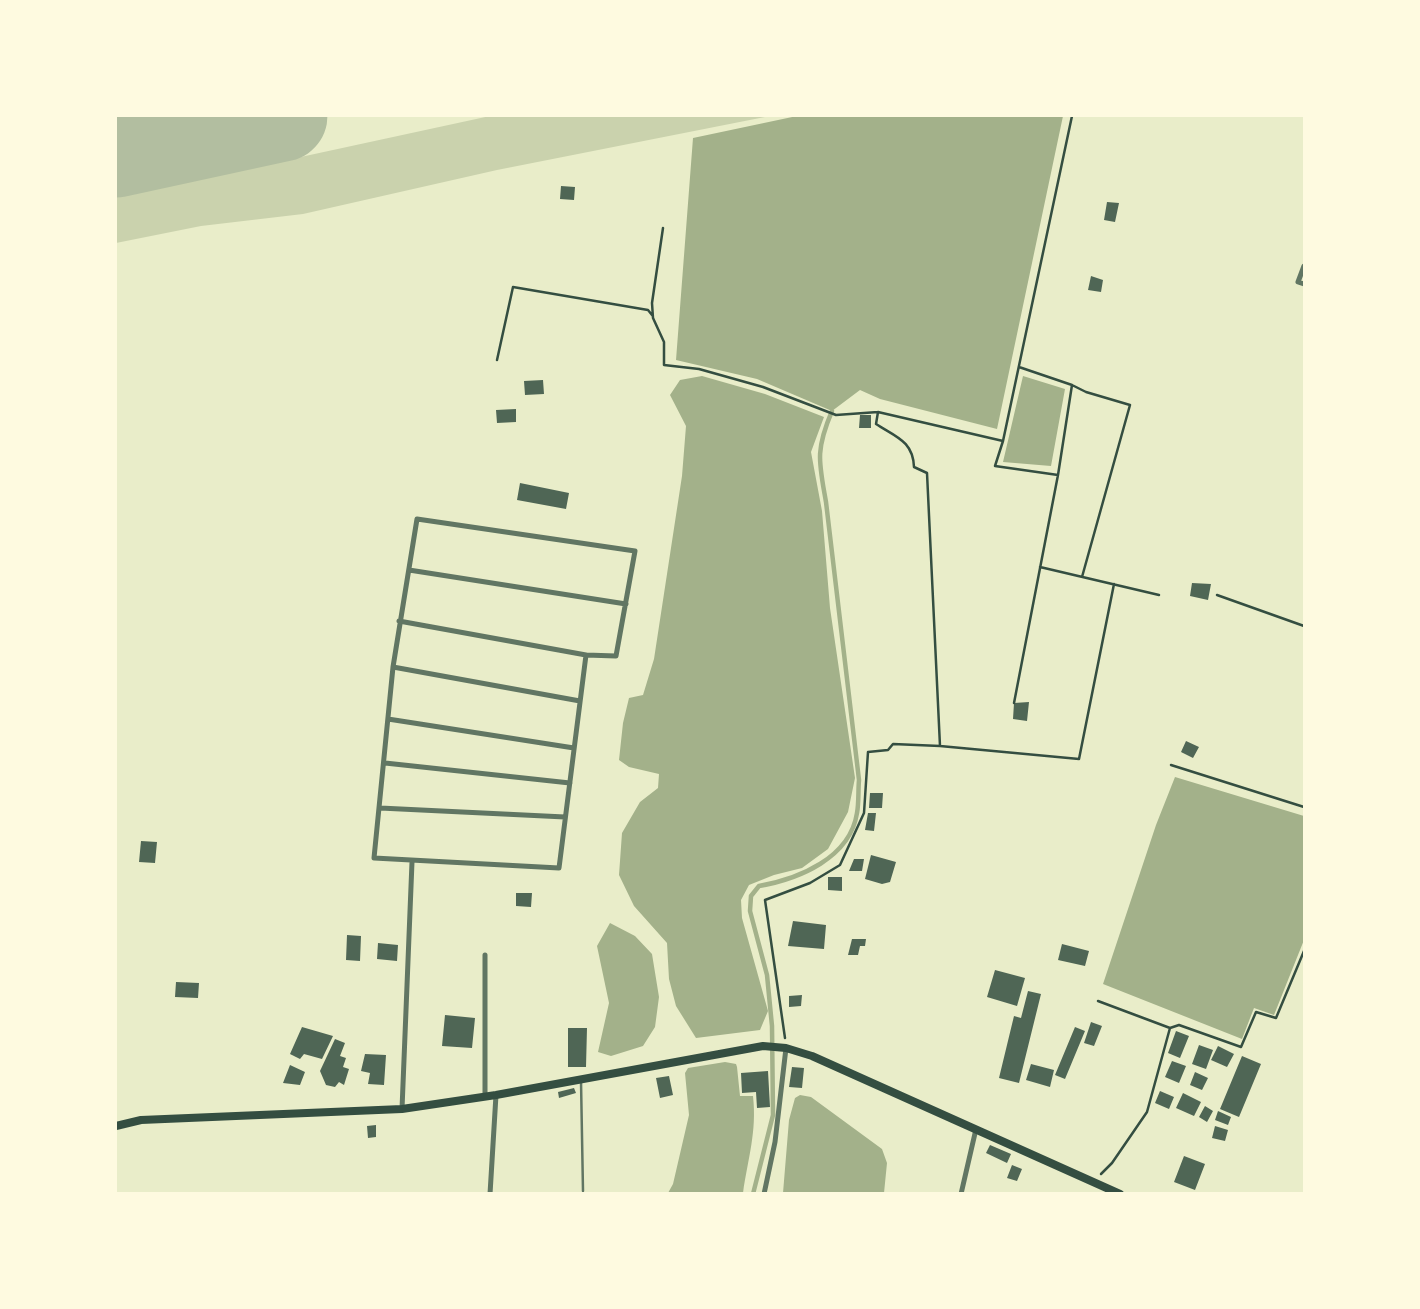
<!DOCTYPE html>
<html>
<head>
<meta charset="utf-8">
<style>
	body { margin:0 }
	#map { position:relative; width:1420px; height:1309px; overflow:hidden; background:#e9edc9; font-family:Lato,sans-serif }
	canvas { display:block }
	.frame { position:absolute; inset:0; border:117px solid #fefae0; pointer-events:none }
</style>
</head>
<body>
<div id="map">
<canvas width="1420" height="1309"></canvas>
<div class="frame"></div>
</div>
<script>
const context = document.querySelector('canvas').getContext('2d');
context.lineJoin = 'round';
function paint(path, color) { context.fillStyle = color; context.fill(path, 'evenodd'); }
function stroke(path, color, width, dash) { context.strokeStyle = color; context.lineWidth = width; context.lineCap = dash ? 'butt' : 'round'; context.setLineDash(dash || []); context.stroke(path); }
const green = new Path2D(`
	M490,116h280l-273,54 -194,44 -102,12 -85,17v-46z`);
const water = new Path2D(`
	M797,116h266l-66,313 -117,-30 -20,-9 -28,21 -75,-32 -81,-19 17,-222z
	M702,376l63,18 59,23 -13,35 11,59 8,97 25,170 -7,34 -20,37 -26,19 -28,7 -25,10 -8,15 1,18 26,93 -8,19 -64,8 -20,-32 -7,-27 -2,-36 -33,-37 -15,-31 3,-42 18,-31 18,-14 1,-14 -30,-7 -10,-7 4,-37 6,-25 14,-3 11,-36 28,-183 4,-50 -16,-31 10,-15z
	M1023,376l42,13 -14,77 -48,-4z
	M1175,777l129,39v124l-30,75 -20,-7 -12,31 -139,-55 53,-159z
	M610,923l25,13 17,18 7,43 -4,30 -12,19 -32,10 -13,-4 11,-49 -12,-57z
	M725,1062l11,2 1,3 3,29h13c4,36 -5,62 -10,97h-75l5,-9 16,-69 -4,-42 3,-5z
	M800,1095l11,2 71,52 5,14 -3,30h-101l6,-73 6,-22z`);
const stream = new Path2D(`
	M753,1194l20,-79 -1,-89 -5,-51 -17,-64 1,-15 8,-10c40,-7 91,-28 98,-73 2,-11 1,-22 2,-33l-33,-278c-7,-40 -11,-51 6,-91`);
const runway = new Path2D(`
	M116,152l166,-36`);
const building = new Path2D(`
	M561,186l14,1 -1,13 -14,-1z
	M1107,202l12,1 -4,19 -11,-2z
	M1091,276l12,4 -2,12 -13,-2z
	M543,380l1,14 -19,1 -1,-14z
	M516,409v13l-19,1 -1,-13z
	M860,415h11v13h-12z
	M520,483l49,10 -3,16 -49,-9z
	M1192,583l19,1 -3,16 -18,-4z
	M1029,702l-2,19 -14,-2 1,-16z
	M1186,741l13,6 -6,11 -12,-6z
	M870,793h13l-1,15h-13z
	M868,813h8l-2,18 -9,-1z
	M141,841l16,1 -2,21 -16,-1z
	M871,855l25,7 -6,20 -8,2 -17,-5z
	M854,859h10l-2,12h-13z
	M828,877h14v14l-14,-1z
	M516,893h16l-1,14 -15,-1z
	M793,921l33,4 -2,24 -36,-3z
	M347,935l14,1 -1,25 -14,-1z
	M852,939h14l-1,7h-5l-2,9h-10z
	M378,943l20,2 -1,16 -20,-2z
	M1062,944l27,7 -4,15 -27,-6z
	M995,970l30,8 -8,28 -30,-9z
	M176,982l23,1 -1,15 -23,-1z
	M1028,991l13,3 -22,89 -20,-5 15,-62 7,2z
	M802,995l-1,11 -12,1v-11z
	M445,1015l30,3 -3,30 -30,-2z
	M1091,1022l11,4 -8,20 -10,-3z
	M302,1027l31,9 -11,23 -18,-5 -4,5 -10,-5z
	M1075,1027l10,4 -20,48 -10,-4z
	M568,1028h19l-1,39h-18z
	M1176,1031l13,5 -9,22 -12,-5z
	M335,1039l10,4 -5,13 6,2 -3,9 6,2 -5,16 -5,-3 -4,5 -9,-2 -6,-14z
	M1199,1045l14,5 -7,19 -14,-5z
	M1218,1046l16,8 -7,13 -16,-7z
	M365,1054l21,1 -2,30 -16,-1 2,-11 -9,-2z
	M1242,1056l19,8 -22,53 -19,-8z
	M1172,1061l14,5 -7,17 -14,-6z
	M1031,1064l23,6 -4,17 -24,-7z
	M290,1065l15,7 -5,13 -17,-2z
	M792,1067l12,1 -2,20 -13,-1z
	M768,1071l2,36 -13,1 -1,-16 -14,1 -1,-20z
	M1195,1072l13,6 -6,12 -12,-5z
	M669,1076l4,19 -13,3 -4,-20z
	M574,1088l2,5 -17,5 -1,-6z
	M1160,1091l14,6 -5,12 -14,-6z
	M1183,1093l18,9 -7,14 -18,-8z
	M1205,1106l8,5 -6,11 -8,-5z
	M1218,1111l13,6 -3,8 -13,-5z
	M376,1125v12l-8,1 -1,-12z
	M1215,1126l13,4 -3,11 -13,-3z
	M990,1145l21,9 -4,9 -21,-10z
	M1184,1156l21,8 -10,26 -21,-8z
	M1012,1165l10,4 -5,12 -10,-3z`);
const path = new Path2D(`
	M663,228l-11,75 1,15 11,24v23l35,4 64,18 73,28 42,-3
	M497,360l16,-73 135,23 4,5
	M1019,367l53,18 -14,90
	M1072,385l14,7 44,13 -48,172
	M1040,567l119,28
	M1217,595l87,31
	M1014,703l44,-228 -63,-9 8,-25 69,-325
	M940,746l139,13 35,-175
	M1171,765l133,42
	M1098,1001l72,27 -23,84 -35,51 -11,11
	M1170,1028l9,-3 62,22 15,-35 20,6 28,-67
	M785,1038l-20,-138 45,-17 30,-18 24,-52 4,-61 20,-2 5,-6 47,2 -13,-273 -13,-6c-1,-26 -18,-30 -38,-43l2,-12 125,29`);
const service = new Path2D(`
	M581,1081l2,110`);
const minor = new Path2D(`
	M1304,266l-6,16 6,2
	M417,519l218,32 -19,105 -30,-1 -27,213 -185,-10 19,-191z
	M409,570l217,34
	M399,621l187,34
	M393,667l187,34
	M388,719l186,29
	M385,763l185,20
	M380,808l185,9
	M485,1097v-142
	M402,1109l10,-247
	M490,1194l6,-99
	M764,1194l11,-52 11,-94
	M961,1194l15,-65`);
const secondary = new Path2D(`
	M116,1126l25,-6 261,-11 94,-14 267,-49 23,2 26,8 308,138`);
paint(green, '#cad2ad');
paint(water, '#a3b18a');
stroke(stream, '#a3b18a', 4.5);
stroke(runway, '#b2bea0', 91);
paint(building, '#4f6655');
stroke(path, '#344e41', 2.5);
stroke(service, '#617663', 2.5);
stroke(minor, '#617663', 5);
stroke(secondary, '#344e41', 8);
</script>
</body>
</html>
